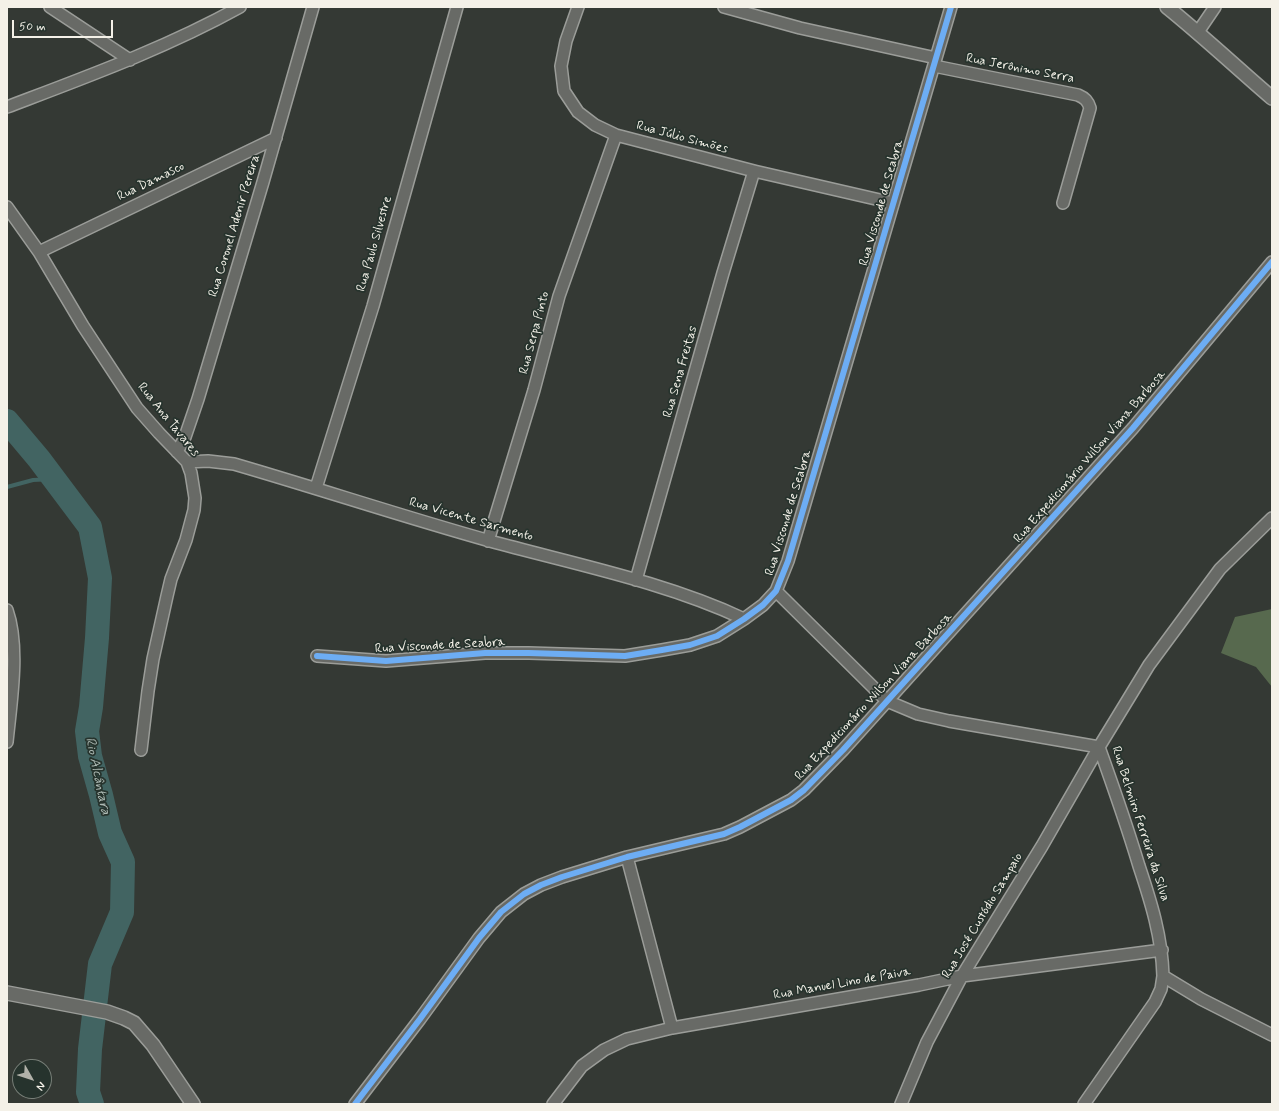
<!DOCTYPE html>
<html>
<head>
<meta charset="utf-8">
<style>
	body { margin:0 }
	#map { position:relative; width:1279px; height:1111px; overflow:hidden; background:#343934; font-family:Mynerve,sans-serif }
	canvas { display:block }
	.frame { position:absolute; inset:0; border:8px solid #f4f1e8; pointer-events:none }
	.north { position:absolute; left:12px; top:1059px; width:40px; height:40px; box-sizing:border-box; background:#26332d; border:1px solid #787f78; border-radius:50%; rotate:129deg; font-size:11px; font-weight:700; line-height:16px; text-align:center; color:#f4f1e8 }
	.north::after { content:''; display:block; margin:auto; width:14px; height:18px; background:#b1b1a9; clip-path:polygon(50% 0,100% 100%,50% 72%,0 100%) }
	.scale { position:absolute; left:12px; top:20px; width:101px; height:18px; box-sizing:border-box; border:2px solid #f4f1e8; border-top:0; padding-left:5px; font-size:12px; line-height:14px; white-space:nowrap; color:#f4f1e8; -webkit-text-stroke:3px #26332d; paint-order:stroke }
</style>
</head>
<body>
<div id="map">
<canvas width="1279" height="1111"></canvas>
<div class="frame"></div>
<div class="north">N</div>
<div class="scale">50 m</div>
</div>
<script>
const context = document.querySelector('canvas').getContext('2d');
context.lineJoin = 'round';
function paint(path, color) { context.fillStyle = color; context.fill(path, 'evenodd'); }
function stroke(path, color, width, dash) { context.strokeStyle = color; context.lineWidth = width; context.lineCap = dash ? 'butt' : 'round'; context.setLineDash(dash || []); context.stroke(path); }
function drawText(font, color, halo, rows, align = 'center') {
  context.font = font + ' Mynerve,sans-serif'; context.lineWidth = 3.5; context.setLineDash([]); context.textBaseline = 'middle'; context.strokeStyle = halo; context.fillStyle = color; for (const [text, x, y, turn = 0] of rows) {
    context.save(); context.translate(x, y); context.rotate((+turn || 0) * Math.PI / 180); context.textAlign = isNaN(turn) ? turn : align; if (halo) context.strokeText(text, 0, 0); context.fillText(text, 0, 0); context.restore();
  }
}
const green = new Path2D(`
	M1272,609v78l-16,-20 -35,-14 14,-36z`);
const stream = new Path2D(`
	M7,487l26,-7 21,-1`);
const river = new Path2D(`
	M7,421l32,38 51,68 10,51 -3,60 -6,69 -4,24 3,25 11,39 9,38 13,29 -1,50 -22,52 -10,85 -2,43 4,12`);
const minor = new Path2D(`
	M50,7l80,53
	M578,7l-12,34 -5,25 3,25 14,21 17,13 21,10 138,36 139,32
	M724,7l76,21 136,30
	M1198,32l17,-25
	M934,66l144,29c7,3 10,6 12,13l-27,95
	M7,107c79,-30 159,-59 233,-100
	M7,207l32,45 44,74 54,82 22,25 28,29 4,11 4,25 -1,12 -8,30 -15,39 -4,17 -14,63 -5,32 -7,59
	M39,252l237,-114
	M177,452l8,-15 13,-38 65,-217 50,-175
	M187,462l21,-1 26,3c86,25 170,53 256,77 84,23 175,41 254,78
	M316,488l57,-182 84,-299
	M488,541l46,-151 25,-94 57,-161
	M636,580l87,-307 31,-102
	M776,591l111,110 31,13 31,7 150,26
	M7,610c13,37 4,92 0,132
	M317,656l69,5 99,-8h44l96,3 37,-6 28,-5 27,-9 27,-17 19,-14 13,-14 12,-30 163,-554
	M1099,747c14,39 28,79 40,119 12,36 23,71 24,110l38,23 71,36
	M627,857l45,171
	M355,1104l65,-85 59,-81 22,-26 23,-18 17,-9 21,-8 65,-20 97,-23 16,-7 51,-27 13,-10 39,-40 290,-322 139,-166
	M553,1104l29,-38 22,-16 23,-11 45,-11 247,-43 43,-9 200,-26
	M901,1104l26,-62 35,-66 80,-130 57,-99 50,-82 71,-96 52,-51
	M1084,1104l71,-102 6,-13 2,-13`);
const tertiary = new Path2D(`
	M1167,7c36,29 70,61 105,91
	M7,993l100,19 17,6 10,5 19,22 40,59`);
const cycleway = new Path2D(`
	M317,656l69,5 99,-8h44l96,3 37,-6 28,-5 27,-9 27,-17 19,-14 13,-14 12,-30 163,-554
	M355,1104l65,-85 59,-81 22,-26 23,-18 17,-9 21,-8 65,-20 97,-23 16,-7 51,-27 13,-10 39,-40 290,-322 139,-166`);
const streetNames = [
	["Rua Jerônimo Serra",1020,69,11],
	["Rua Júlio Simões",682,138,15],
	["Rua Damasco",151,182,-26],
	["Rua Visconde de Seabra",882,203,-74],
	["Rua Coronel Adenir Pereira",235,226,-73],
	["Rua Paulo Silvestre",375,244,-74],
	["Rua Serpa Pinto",535,333,-75],
	["Rua Sena Freitas",681,372,-74],
	["Rua Ana Tavares",168,420,51],
	["Rua Expedicionário Wilson Viana Barbosa",1090,457,-49],
	["Rua Visconde de Seabra",789,513,-73],
	["Rua Vicente Sarmento",471,520,16],
	["Rua Visconde de Seabra",440,646,-3],
	["Rua Expedicionário Wilson Viana Barbosa",874,697,-47],
	["Rua Belmiro Ferreira da Silva",1140,824,72],
	["Rua José Custódio Sampaio",983,916,-59],
	["Rua Manuel Lino de Paiva",842,984,-10]
];
const waterNames = [
	["Rio Alcântara",97,776,78]
];
paint(green, '#57694e');
stroke(stream, '#426462', 4);
stroke(river, '#426462', 24);
stroke(minor, '#9b9d99', 14);
stroke(tertiary, '#9b9d99', 16);
stroke(minor, '#686a66', 11);
stroke(tertiary, '#686a66', 13);
stroke(cycleway, '#6dadf4', 6);
drawText('13px', '#f4f1e8', '#26332d', streetNames);
drawText('italic 14px', '#adbab4', '#26332d', waterNames);
</script>
</body>
</html>
